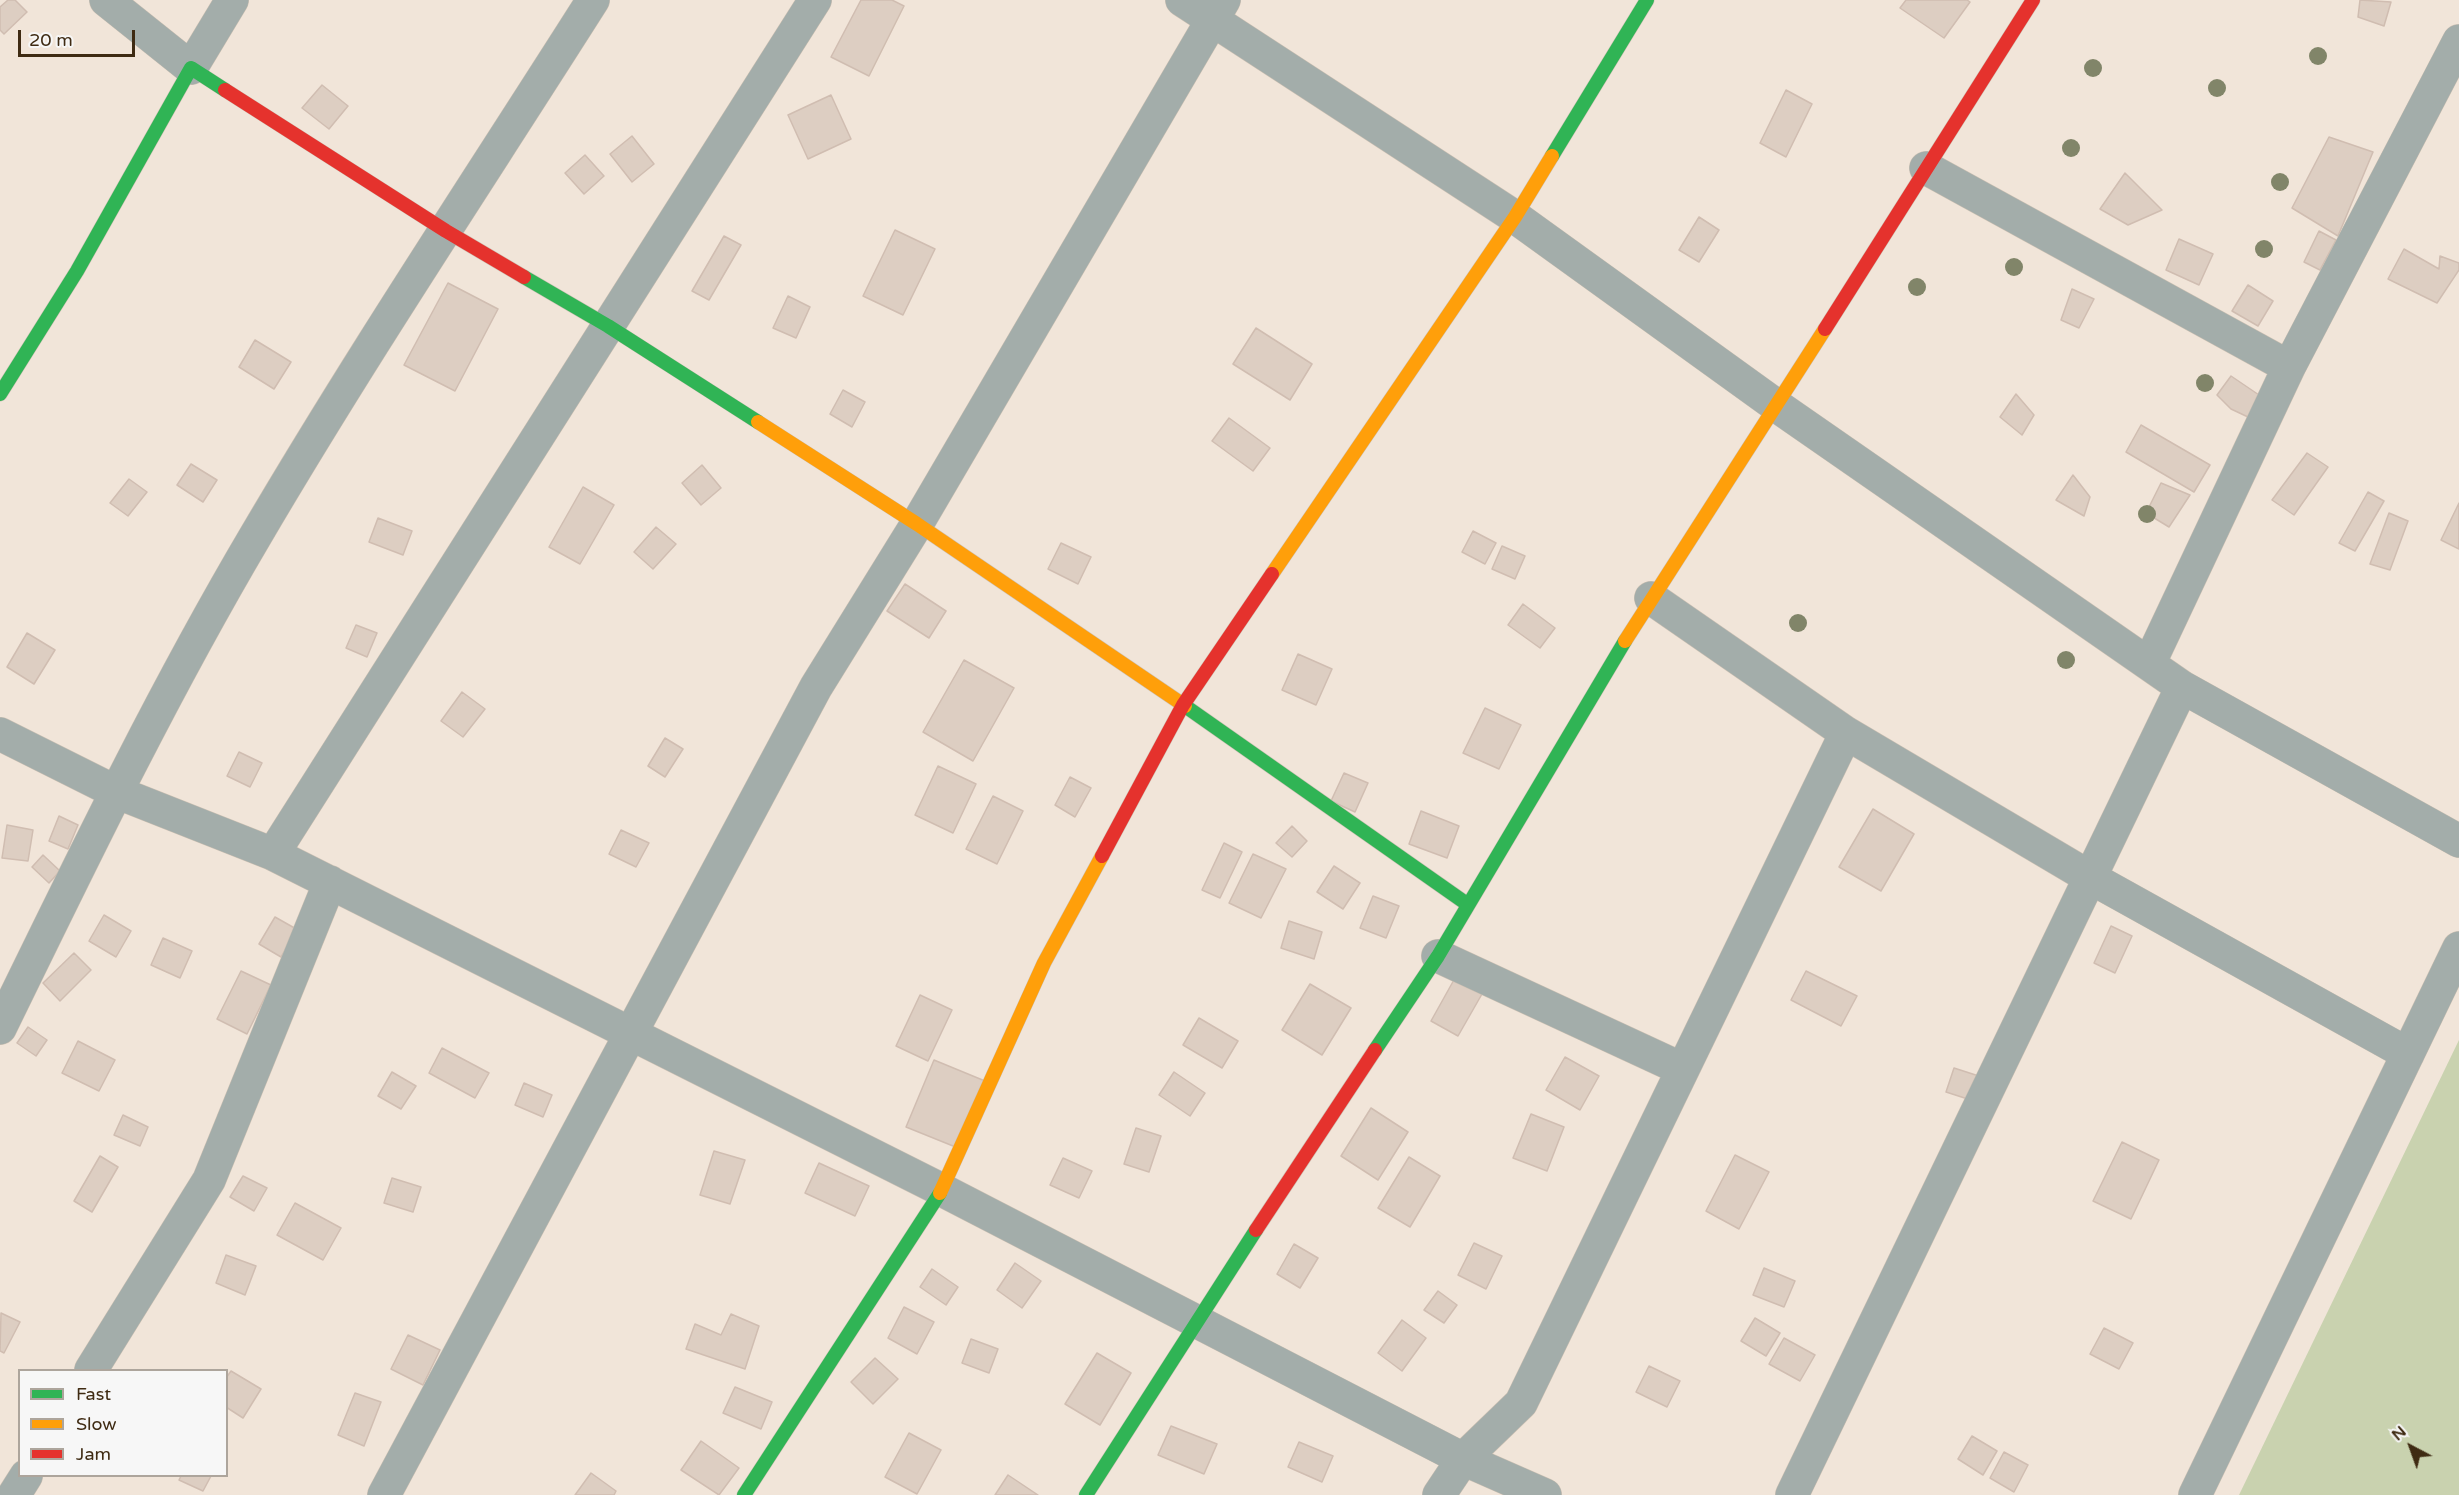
<!DOCTYPE html>
<html>
<head>
<meta charset="utf-8">
<style>
	body { margin:0 }
	#map { position:relative; width:2459px; height:1495px; overflow:hidden; background:#f1e5d9; font-family:"Varela Round",sans-serif }
	canvas { display:block }
	.legend { position:absolute; left:18px; top:1369px; width:210px; height:108px; box-sizing:border-box; background:#f7f7f7; border:2px solid #ada59c; margin:0; padding:8px 10px; list-style:none; font-size:18px; color:#3f2b13 }
	.legend li { display:flex; align-items:center; gap:12px; height:30px }
	.legend b { width:30px; border:2px solid #ada59c }
	.north { position:absolute; left:2381px; top:1417px; width:60px; height:60px; -webkit-text-stroke:4px #f7f7f7; paint-order:stroke; rotate:319deg; font-size:16px; font-weight:700; line-height:24px; text-align:center; color:#3f2b13 }
	.north::after { content:''; display:block; margin:auto; width:21px; height:27px; background:#3f2b13; clip-path:polygon(50% 0,100% 100%,50% 72%,0 100%) }
	.scale { position:absolute; left:18px; top:30px; width:117px; height:27px; box-sizing:border-box; border:3px solid #3f2b13; border-top:0; padding-left:8px; font-size:18px; line-height:21px; white-space:nowrap; color:#3f2b13; -webkit-text-stroke:4px #f7f7f7; paint-order:stroke }
</style>
</head>
<body>
<div id="map">
<canvas width="2459" height="1495"></canvas>
<ul class="legend">
<li><b style="height:8px;background:#30b455"></b>Fast</li>
<li><b style="height:8px;background:#ff9f0a"></b>Slow</li>
<li><b style="height:8px;background:#e5322d"></b>Jam</li>
</ul>
<div class="north">N</div>
<div class="scale">20 m</div>
</div>
<script>
const context = document.querySelector('canvas').getContext('2d');
context.lineJoin = 'round';
function paint(path, color) { context.fillStyle = color; context.fill(path, 'evenodd'); }
function stroke(path, color, width, dash) { context.strokeStyle = color; context.lineWidth = width; context.lineCap = dash ? 'butt' : 'round'; context.setLineDash(dash || []); context.stroke(path); }
const green = new Path2D(`
	M2459,1040v455h-220z`);
const building = new Path2D(`
	M8,0h7l12,12 -23,22 -4,-4v-23z
	M861,0h31l12,6 -35,70 -38,-19z
	M1906,0h61l3,2 -26,36 -44,-30z
	M2360,0l31,2 -7,24 -26,-9z
	M322,85l26,21 -19,23 -27,-21z
	M1786,90l26,14 -26,53 -26,-14z
	M831,95l20,44 -43,20 -20,-44z
	M632,136l22,28 -22,18 -22,-28z
	M2329,137l44,15 -35,84 -46,-28z
	M585,155l19,21 -20,18 -19,-21z
	M2125,173l37,37 -34,15 -28,-16z
	M1699,217l20,13 -20,32 -20,-12z
	M895,230l40,19 -32,66 -40,-19z
	M2319,231l17,9 -16,30 -16,-8z
	M724,236l17,9 -32,55 -17,-9z
	M2179,239l34,15 -14,31 -33,-15z
	M2404,249l35,20 1,-13 19,7v7l-22,33 -49,-24z
	M448,283l50,26 -43,82 -51,-26z
	M2248,285l25,16 -15,25 -26,-15z
	M2072,289l22,10 -15,29 -18,-8z
	M788,296l22,11 -14,31 -23,-10z
	M1256,328l56,36 -22,36 -57,-36z
	M255,340l36,22 -17,27 -35,-22z
	M2231,376l31,21 -14,20 -17,-8 -14,-14z
	M843,390l22,12 -13,25 -22,-13z
	M2016,394l18,21 -12,20 -22,-18z
	M1229,418l41,30 -17,23 -41,-30z
	M2141,425l69,40 -16,27 -68,-40z
	M2307,453l21,14 -34,48 -22,-15z
	M191,464l26,16 -14,22 -26,-17z
	M702,465l19,23 -20,17 -19,-22z
	M2073,475l17,22 -6,19 -28,-16z
	M129,479l18,13 -19,24 -18,-13z
	M2161,483l29,12 -21,32 -23,-14z
	M583,487l31,18 -34,59 -31,-17z
	M2368,492l16,9 -29,50 -16,-8z
	M2459,503v46l-18,-9z
	M2389,513l19,8 -18,49 -20,-6z
	M378,518l34,13 -9,24 -34,-13z
	M656,527l20,17 -23,25 -19,-17z
	M1473,531l23,12 -11,21 -23,-12z
	M1061,543l30,14 -13,27 -30,-15z
	M1502,546l23,10 -10,23 -23,-10z
	M905,584l41,27 -17,27 -42,-27z
	M1523,604l32,24 -15,20 -32,-23z
	M356,625l21,8 -10,24 -21,-9z
	M27,633l28,17 -21,34 -27,-17z
	M1298,654l34,15 -16,36 -34,-15z
	M964,660l50,28 -41,73 -50,-29z
	M462,692l23,17 -22,28 -22,-16z
	M1485,708l36,17 -22,44 -36,-16z
	M665,738l18,11 -18,28 -17,-11z
	M239,752l23,11 -12,24 -23,-11z
	M938,766l38,18 -23,49 -38,-18z
	M1344,773l24,10 -13,29 -24,-11z
	M1070,777l21,11 -16,29 -20,-12z
	M993,796l30,15 -26,53 -31,-15z
	M1873,809l41,25 -33,57 -42,-24z
	M1421,811l38,15 -12,32 -38,-14z
	M59,816l19,9 -10,24 -19,-8z
	M7,825l26,5 -5,31 -26,-3z
	M1292,826l15,15 -15,16 -16,-14z
	M621,830l28,13 -13,24 -27,-13z
	M1224,843l18,9 -22,46 -18,-8z
	M1253,854l33,15 -25,49 -32,-15z
	M43,855l17,16 -11,12 -17,-16z
	M1334,866l26,17 -17,26 -26,-17z
	M1373,896l26,10 -13,32 -26,-10z
	M104,915l27,16 -15,26 -27,-16z
	M275,917l23,13 -17,27 -22,-13z
	M1289,921l33,11 -8,27 -33,-11z
	M2111,926l21,10 -17,37 -21,-10z
	M163,938l29,13 -12,27 -29,-13z
	M74,953l17,17 -31,31 -17,-18z
	M241,971l30,14 -24,49 -30,-15z
	M1806,971l51,25 -16,30 -50,-26z
	M1455,978l27,16 -24,42 -27,-15z
	M1310,984l41,24 -29,47 -40,-25z
	M920,995l32,15 -24,51 -32,-15z
	M1199,1018l39,23 -16,27 -39,-23z
	M28,1027l19,13 -11,16 -19,-13z
	M78,1041l37,19 -16,31 -37,-18z
	M442,1048l47,25 -14,25 -46,-25z
	M1565,1057l34,19 -19,34 -34,-20z
	M934,1060l51,21 -27,67 -52,-21z
	M1954,1068l31,10 -8,24 -31,-10z
	M392,1072l24,14 -15,23 -23,-13z
	M1174,1072l31,21 -15,23 -31,-21z
	M524,1083l28,12 -9,22 -28,-12z
	M1371,1108l37,24 -30,48 -37,-24z
	M1531,1114l33,13 -17,44 -34,-13z
	M123,1115l25,12 -8,19 -26,-11z
	M1136,1128l25,8 -12,36 -25,-8z
	M2122,1142l37,18 -28,59 -38,-18z
	M714,1151l31,9 -15,44 -30,-9z
	M1735,1155l34,17 -30,57 -33,-18z
	M100,1156l18,11 -26,45 -18,-11z
	M1409,1157l31,19 -30,51 -32,-19z
	M1063,1158l29,13 -13,27 -29,-13z
	M819,1163l50,23 -14,30 -50,-23z
	M243,1176l24,12 -13,23 -24,-14z
	M392,1178l29,9 -8,25 -29,-9z
	M295,1203l46,25 -18,32 -46,-25z
	M1474,1243l28,13 -16,33 -28,-14z
	M1294,1244l24,14 -18,30 -23,-14z
	M226,1255l30,11 -11,29 -29,-12z
	M1015,1263l26,18 -19,27 -25,-18z
	M1764,1268l31,13 -11,26 -31,-12z
	M932,1269l26,18 -12,18 -26,-18z
	M1438,1291l19,14 -13,18 -20,-13z
	M904,1307l30,15 -17,32 -29,-16z
	M1,1313l19,9 -16,31 -4,-2z
	M731,1314l28,12 -14,43 -59,-20 9,-25 26,11z
	M1755,1318l25,15 -14,23 -25,-15z
	M1402,1320l24,18 -24,33 -24,-18z
	M2104,1328l29,15 -14,26 -29,-15z
	M408,1335l32,15 -17,35 -32,-16z
	M1784,1338l31,17 -15,26 -31,-17z
	M971,1339l27,10 -9,24 -27,-10z
	M1097,1353l34,20 -31,52 -35,-21z
	M875,1358l23,21 -25,25 -22,-22z
	M1649,1366l31,15 -13,26 -31,-15z
	M231,1371l30,18 -18,29 -17,-11v-29z
	M735,1387l37,15 -11,27 -38,-16z
	M355,1393l26,9 -17,44 -26,-11z
	M1171,1426l46,18 -13,30 -46,-19z
	M909,1433l32,17 -24,44 -32,-17z
	M1972,1436l25,15 -14,24 -25,-16z
	M701,1441l38,27 -20,27 -38,-25z
	M1299,1442l34,14 -11,26 -34,-15z
	M2004,1452l24,13 -14,27 -24,-14z
	M591,1473l25,18 -2,4h-39z
	M1008,1475l30,20h-43z
	M181,1476h30l-8,15 -24,-11z`);
const street = new Path2D(`
	M106,0l85,68 41,-68
	M1182,0l333,217 262,189 405,281 277,154
	M1926,168l363,199
	M1651,598l195,135 245,145 317,176
	M2149,664l140,-297 170,-326
	M0,734l116,58 157,62 669,336 521,269 82,36
	M273,854l542,-854
	M1438,956l244,113
	M0,1028c81,-166 162,-334 256,-493 107,-182 224,-357 337,-535
	M91,1370l118,-190 121,-298
	M14,1495l12,-19
	M384,1495l432,-808 101,-163 307,-524
	M1439,1495l24,-36 58,-56 325,-670
	M1792,1495l390,-808
	M2195,1495l264,-547`);
const fast = new Path2D(`
	M1552,156l95,-156
	M524,277l84,49 150,96
	M0,394l77,-123 114,-203 34,22
	M1185,706l282,198
	M1375,1050l63,-94 187,-315
	M744,1495l196,-302
	M1086,1495l170,-265`);
const slow = new Path2D(`
	M758,422l159,102 268,182
	M1272,574l243,-357 37,-61
	M1625,641l200,-312
	M940,1193l104,-230 58,-107`);
const jam = new Path2D(`
	M225,90l221,141 78,46
	M1825,329l208,-329
	M1102,856l81,-151 89,-131
	M1256,1230l119,-180`);
const trees = [
	[2318,56],
	[2093,68],
	[2217,88],
	[2071,148],
	[2280,182],
	[2264,249],
	[2014,267],
	[1917,287],
	[2205,383],
	[2147,514],
	[1798,623],
	[2066,660]
];
paint(green, '#c9d2af');
paint(building, '#ddcec2');
stroke(building, '#d0bdb1', 1.5);
stroke(street, '#ccc0b3', 34);
stroke(fast, '#ccc0b3', 15);
stroke(slow, '#ccc0b3', 15);
stroke(jam, '#ccc0b3', 15);
stroke(street, '#a3adaa', 33);
stroke(fast, '#30b455', 14);
stroke(slow, '#ff9f0a', 14);
stroke(jam, '#e5322d', 14);
context.fillStyle = '#818569';
for (const [x, y] of trees) { context.beginPath(); context.arc(x, y, 9, 0, 2 * Math.PI); context.fill(); }
</script>
</body>
</html>
